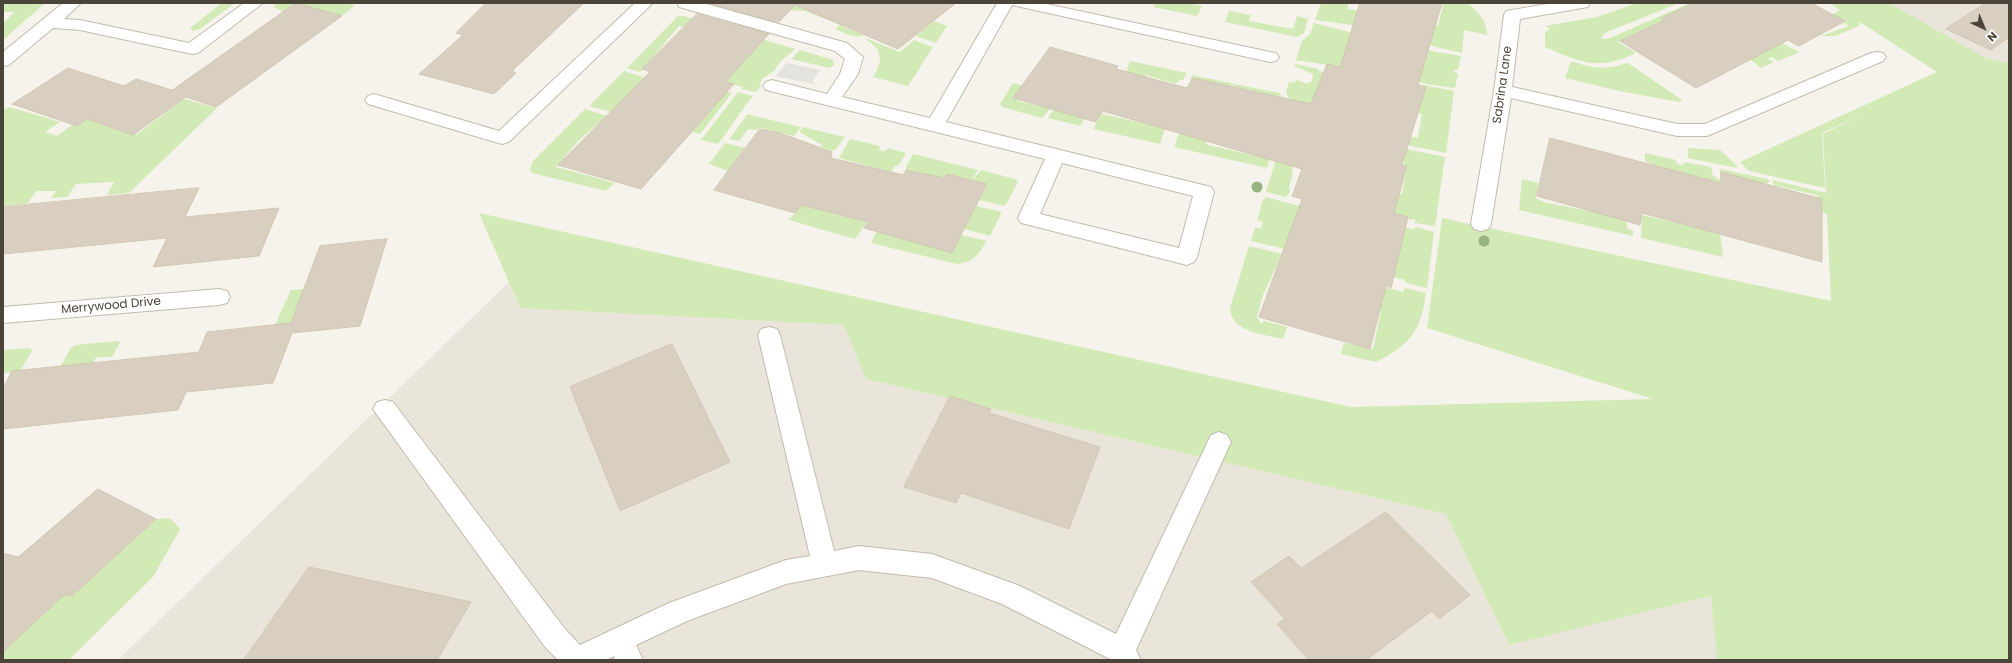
<!DOCTYPE html>
<html>
<head>
<meta charset="utf-8">
<style>
	body { margin:0 }
	#map { position:relative; width:2012px; height:663px; overflow:hidden; background:#f6f3ec; font-family:Poppins,sans-serif }
	canvas { display:block }
	.frame { position:absolute; inset:0; border:4px solid #4b4439; pointer-events:none }
	.north { position:absolute; left:1964px; top:8px; width:40px; height:40px; -webkit-text-stroke:3px #fff; paint-order:stroke; rotate:136deg; font-size:11px; font-weight:700; line-height:16px; text-align:center; color:#4b4439 }
	.north::after { content:''; display:block; margin:auto; width:14px; height:18px; background:#4b4439; clip-path:polygon(50% 0,100% 100%,50% 72%,0 100%) }
</style>
</head>
<body>
<div id="map">
<canvas width="2012" height="663"></canvas>
<div class="frame"></div>
<div class="north">N</div>
</div>
<script>
const context = document.querySelector('canvas').getContext('2d');
context.lineJoin = 'round';
function paint(path, color) { context.fillStyle = color; context.fill(path, 'evenodd'); }
function stroke(path, color, width, dash) { context.strokeStyle = color; context.lineWidth = width; context.lineCap = dash ? 'butt' : 'round'; context.setLineDash(dash || []); context.stroke(path); }
function drawText(font, color, halo, rows, align = 'center') {
  context.font = font + ' Poppins,sans-serif'; context.lineWidth = 4; context.setLineDash([]); context.textBaseline = 'middle'; context.strokeStyle = halo; context.fillStyle = color; for (const [text, x, y, turn = 0] of rows) {
    context.save(); context.translate(x, y); context.rotate((+turn || 0) * Math.PI / 180); context.textAlign = isNaN(turn) ? turn : align; if (halo) context.strokeText(text, 0, 0); context.fillText(text, 0, 0); context.restore();
  }
}
const residential = new Path2D(`
	M1865,3h144v79z
	M508,283l12,25 325,17 21,54 580,135 63,131 202,-49 6,64h-1599z`);
const green = new Path2D(`
	M3,3h42l-42,37v-16l11,-12h-11z
	M222,3h13l-35,26 -7,2 -3,-3z
	M277,3h68l10,2 -13,11 -46,-13 -12,9 -11,-5z
	M1155,3h33l14,3 -5,10 -44,-9z
	M1321,3h28l-2,6 12,2 -6,14 -38,-5z
	M1433,3h35c10,9 19,18 19,32l-23,-5 -2,23 -30,-7v-1l-3,-1 4,-20 5,2 5,-21z
	M1637,3h42l-74,30 -4,5 4,1 5,-1 80,-35h31l-58,14 11,8 -25,3 -31,14 17,10 -1,2c-37,17 -54,8 -89,-7v-14l5,-4 -5,-3 52,-9z
	M1829,3h60l98,56 22,4v597h-292l-6,-64 -202,49 -63,-131 -580,-135 -22,-54 -324,-17 -41,-95 872,194 302,-8 -226,-71 15,-110 389,83 -4,-87 -7,-3 -3,-16 -44,-10v-5l53,13 -3,-59 44,-22 -45,21 3,55 -76,-17 -9,-9 197,-90 -77,-50 -1,4 -24,10h-14l28,-10 -19,-11 10,-5z
	M796,4l50,17 -5,5 23,9c-9,5 -20,-3 -29,-6l5,-4 -34,-14 -19,-1z
	M1229,11l22,4 -2,6 44,8 4,-13 11,3 -4,14 -7,4 -72,-15z
	M678,16h5l26,8 -6,7 -24,-5 -39,46 -13,-4z
	M933,21l14,5 -11,17 -20,-7z
	M1314,23l39,10 -12,34 -45,-7 6,-19 8,-7z
	M744,34l51,15 -14,12 -7,10 -12,8 -3,10 -3,3 -15,-3 2,-2 -24,-7z
	M865,38l35,14 14,-12 19,7 -25,39 -35,-9c8,-11 11,-25 -2,-34 -3,-2 -5,-3 -6,-5z
	M1780,42l19,10 -21,9 -6,-4 -4,2 6,3 -13,6 -15,-12z
	M1420,49l41,7 -3,14h-4v2l4,2 -3,14 -28,-4 -14,-4z
	M800,50l33,10 1,5 -4,3 -39,-9z
	M1130,61l57,12 -4,7h-4l-3,4 -30,-9 -2,2 -18,-4z
	M1571,61c23,8 34,9 57,2l54,37 -2,2 -56,-10 -59,-14z
	M1296,64l22,5v2l5,1 8,10 -20,31 -19,-8 -6,-13 3,-10 4,1 4,-3 10,4 5,-3 1,-7 -19,-8z
	M624,71l13,4 10,4 -36,33 -22,-6z
	M1192,75l87,18 5,5 -49,-11 -4,-3 -4,5 -37,-7z
	M1013,83l11,3 -7,14 1,1 32,8 -8,9 -40,-11 -2,-3z
	M1412,83l42,8 -8,62 -63,-13 -59,-23 94,21 4,-24 -6,-2z
	M715,89l17,4 -32,41 -19,-5z
	M738,92l15,4c-13,15 -22,32 -35,48l-17,-4z
	M184,99l33,9 -88,85 -22,2 7,-13 -38,2 -9,13 -16,1 5,-7h-20l-8,12 -25,3v-96l7,-3 50,15 -15,10 12,4 15,-11 5,1 10,-7 49,16z
	M585,109l22,7 -27,23 -24,28 59,16 -9,8 -74,-18 -2,-4 3,-8z
	M1054,109l33,1 -6,16 -33,-8z
	M1102,114l63,14 -5,16 -67,-15z
	M747,115h3l51,12 -7,9 -33,-8 -7,2 -6,-1 -9,12 -10,-2z
	M1287,124c3,20 10,43 2,63l1,5 -4,5 -20,-5z
	M802,127l43,10 -9,12 -4,2 -12,-4 2,-2 -22,-13z
	M1180,131l28,7 -2,5 2,2 44,10 7,-16 16,3 -8,26 -93,-21z
	M850,139l30,7 -1,4 5,2 4,-4 18,5 -7,12 -4,1 -4,6 -52,-14z
	M725,143l20,5 -17,23 -19,-7z
	M1386,145l59,12 -10,69 -20,-3v-4l-6,1v-2l-23,-5 5,-24 8,6 3,-1 5,-28 -3,-1v-4l-21,-5z
	M1688,148l32,2 17,16v2l-49,-10z
	M1645,153l31,7 1,4 6,1 1,-3 27,5 2,9 9,5v2l-33,-6 -2,-3 -24,-4 -18,-9z
	M913,154l65,16 -6,10 -25,-6 -3,4 -38,-8v-3z
	M1720,169l47,10 3,2 -7,6 -43,-9z
	M981,170l34,9 3,3 -13,24 -26,-6 9,-16 -15,-4z
	M1522,179l16,4 -2,15 7,4 50,10 1,-7 32,7 1,16 6,3v5l-114,-26z
	M1266,197l37,10 -18,42 -34,-8 4,-14 6,2 2,-7 -6,-2 6,-20z
	M802,205l65,17 -12,17 -66,-19z
	M976,206l26,6 -12,24 -26,-7z
	M1642,215l78,18 3,24 -82,-19z
	M1384,223l29,6 3,-2 18,5 -7,56 -21,-5 -1,-3 -30,-7z
	M880,225l81,10 26,6c-10,14 -12,21 -30,23l-86,-21z
	M1249,246l33,8 -19,41 -6,22 4,7 3,-3 23,6 -4,12c-17,-4 -53,-7 -53,-31z
	M1371,284l32,8 2,-4 21,5c-5,38 -16,52 -50,69l-35,-8 3,-11 29,6 8,-38 -10,2z
	M304,289l-13,34 -16,2 16,-35z
	M117,341l3,1 -8,15h-14l-4,3v3l-34,4 11,-19 4,-3z
	M30,348l2,3 -12,20 -17,2v-23z
	M170,518l10,11 -27,48 -84,83h-66v-8l61,-57 8,1 84,-77z`);
const parking = new Path2D(`
	M787,63l33,7 -7,10v3l5,2 -43,-9z`);
const building = new Path2D(`
	M296,3l46,13 -126,91 -30,-10 -53,38 -46,-16 -10,7 -65,-22 56,-36 56,18 12,-7 36,11z
	M486,3h98l-72,68 4,2 -22,21 -75,-20 44,-39 -7,-2z
	M709,3h247l-58,46 -103,-44 -16,17z
	M1360,3h82l-24,82 8,2 -24,78 5,1 -13,47 14,4 -17,71 -5,-2 -16,63 -111,-32 43,-118 -10,-3 10,-27 -199,-58 -7,11 -83,-24 37,-51 68,19 -2,3 71,19 6,-10 118,26 16,-40 13,3z
	M1694,3h117l34,18 -46,25 -11,-6 -92,48 -76,-47 45,-21 -3,-2z
	M1986,3h23v34l-18,13 -45,-21z
	M697,14l72,20 -44,48 9,2 -93,105 -83,-24 92,-93 -8,-3z
	M760,129l20,4 52,19 -1,6 72,17 3,-5 38,8 3,-4 40,10 -35,69 -88,-25 4,-6 -66,-17 -7,8 -81,-23z
	M1550,138l171,45v-11l101,27v63l-180,-49 -2,12 -103,-29z
	M199,188l-14,29 94,-9 -20,48 -106,11 14,-29 -164,16v-47z
	M387,239l-27,87 -68,7 -19,50 -87,9 -8,18 -175,19v-41l9,-17 187,-19 8,-20 84,-9 29,-77z
	M672,344l58,118 -110,49 -50,-124z
	M950,396l41,13 -2,4 111,34 -31,82 -108,-36 -5,10 -52,-16z
	M98,489l58,30 -84,77 -8,-1 -61,57v-99l15,4z
	M1386,512l84,83 -31,24 -7,-8 -66,49h-57l-32,-36 8,-5 -34,-37 38,-26 12,12z
	M309,567l162,35 -34,58h-193z`);
const minor = new Path2D(`
	M63,3h18l-17,16 16,1 109,23 55,-40h19l-65,50 -6,1 -112,-24 -27,-2 -44,37 -6,1v-14z
	M635,3h18l-144,139 -7,2 -7,-2 -127,-38 -3,-4 3,-4 6,-2 125,37z
	M677,3h26l144,40 16,14 -5,17 -16,23 88,21 67,-115h45l228,49 6,1 3,4 -3,4 -6,1 -258,-57 -66,117 265,65 3,5 -17,65 -3,5 -7,3 -166,-42 -3,-5 27,-59 -279,-69 -3,-4 3,-4 6,-2 55,14 13,-20 5,-15 -10,-8 -156,-44zM1062,163l131,33 -14,52 -139,-34z
	M1553,3h37l-2,4 -6,1 -62,11 -8,68 165,37h28l166,-71 6,-1 6,1 3,4 -3,4 -176,75h-30l-166,-38 -20,126 -3,5 -7,2 -7,-2 -3,-5 23,-133 10,-76 2,-4 6,-1z
	M219,289l8,2 3,6 -3,6 -8,2 -216,18v-16z
	M769,327l8,2 3,6 54,216 25,-5 73,8 88,32 96,48 95,-199 8,-3 8,3 4,7 -95,208 5,10h-29l-110,-56 -70,-26 -73,-8 -73,14 -99,37 -51,24 7,15h-28l-1,-4 -8,4h-48l-13,-13 -172,-238 4,-7 8,-2 8,2 172,227 15,16 89,-42 117,-43 24,-4 -52,-221 3,-6z`);
const trees = [
	[1257,187],
	[1484,241]
];
const streetNames = [
	["Sabrina Lane",1503,85,-82],
	["Merrywood Drive",111,306,-5]
];
paint(residential, '#eae5da');
paint(green, '#d2eab5');
paint(parking, '#e5e3e0');
paint(building, '#d8cfc1');
stroke(building, '#d3c7b4', 1);
stroke(minor, '#c2bbae', 2);
paint(minor, '#fff');
context.fillStyle = '#97b381';
for (const [x, y] of trees) { context.beginPath(); context.arc(x, y, 5.5, 0, 2 * Math.PI); context.fill(); }
drawText('12px', '#4b4439', '#fff', streetNames);
</script>
</body>
</html>
